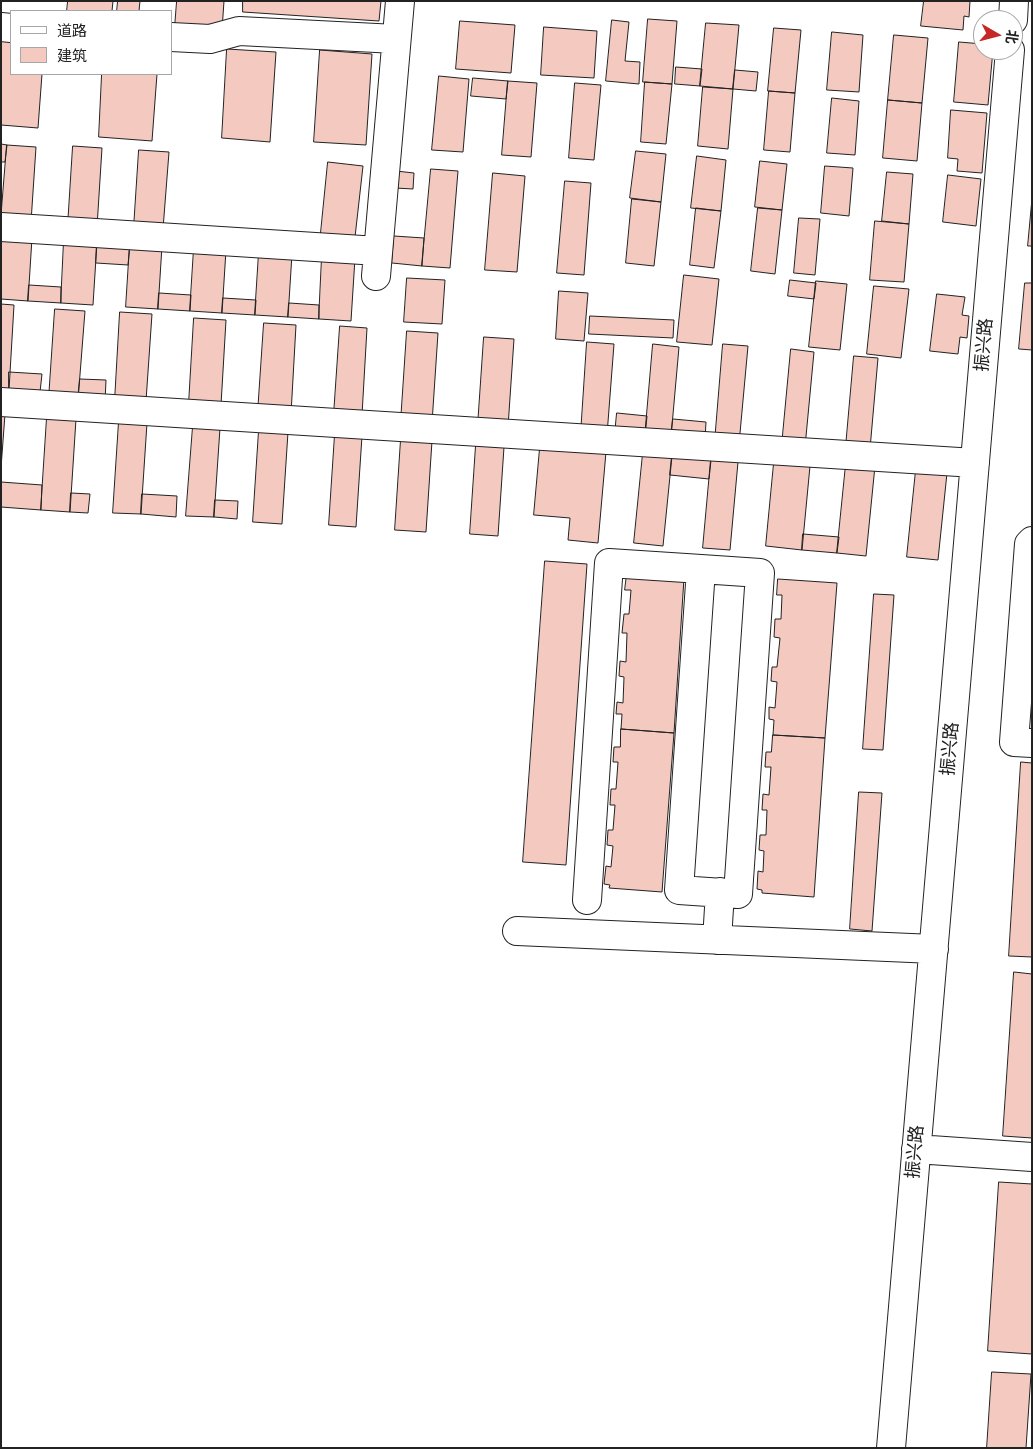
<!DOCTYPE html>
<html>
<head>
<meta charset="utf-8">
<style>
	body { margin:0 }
	#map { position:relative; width:1033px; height:1449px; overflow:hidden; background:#fff; font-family:Roboto,"Noto Sans SC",sans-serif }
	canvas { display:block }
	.frame { position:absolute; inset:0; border:2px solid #222; pointer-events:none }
	.legend { position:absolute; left:10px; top:10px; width:162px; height:65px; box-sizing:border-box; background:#fff; border:1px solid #a7a7a7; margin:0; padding:6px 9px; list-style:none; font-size:15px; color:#222 }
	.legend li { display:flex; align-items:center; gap:10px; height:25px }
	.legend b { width:25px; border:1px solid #a7a7a7 }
	.north { position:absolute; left:973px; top:10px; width:50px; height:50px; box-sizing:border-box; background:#fff; border:1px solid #a7a7a7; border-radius:50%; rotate:98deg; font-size:14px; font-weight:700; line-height:20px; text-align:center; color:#222 }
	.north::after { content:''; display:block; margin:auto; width:18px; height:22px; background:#c62828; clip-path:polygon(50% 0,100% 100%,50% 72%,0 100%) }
</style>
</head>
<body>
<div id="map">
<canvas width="1033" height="1449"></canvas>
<div class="frame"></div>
<ul class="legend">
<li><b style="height:6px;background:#fff"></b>道路</li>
<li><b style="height:14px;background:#f3c9c0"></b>建筑</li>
</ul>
<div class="north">北</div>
</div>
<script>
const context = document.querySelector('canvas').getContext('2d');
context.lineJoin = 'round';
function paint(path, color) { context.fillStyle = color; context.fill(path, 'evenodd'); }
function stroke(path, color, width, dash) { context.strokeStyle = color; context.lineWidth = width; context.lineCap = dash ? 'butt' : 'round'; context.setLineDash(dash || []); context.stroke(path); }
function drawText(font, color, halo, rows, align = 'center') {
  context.font = font + ' Roboto,"Noto Sans SC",sans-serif'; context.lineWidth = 4; context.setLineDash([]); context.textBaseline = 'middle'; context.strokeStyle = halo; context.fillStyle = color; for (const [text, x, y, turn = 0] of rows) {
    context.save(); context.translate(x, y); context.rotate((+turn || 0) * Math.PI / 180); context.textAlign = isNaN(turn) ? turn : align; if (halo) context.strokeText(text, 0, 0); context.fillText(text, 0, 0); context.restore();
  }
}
const building = new Path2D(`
	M68,1h45l-1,10h-45z
	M118,1h22l-1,10h-22z
	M177,1h47l-2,29 -47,-3z
	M243,1h138l-2,20 -136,-9z
	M924,1h46l-1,16 -5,-1 -1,14 -42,-4z
	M648,19l29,2 -5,63 -29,-2z
	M612,20l17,2 -4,39 15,1 -1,22 -33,-3z
	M460,21l55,4 -4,48 -55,-4z
	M706,23l33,2 -6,64 -33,-3z
	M544,27l53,4 -3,47 -53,-3z
	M774,28l27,2 -6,63 -27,-2z
	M832,32l31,3 -4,57 -32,-2z
	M1,35h10v39h31l-4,54 -37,-3z
	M894,35l34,3 -6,65 -34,-3z
	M959,42l24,2v6h10l-5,55 -34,-3z
	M227,49l49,3 -6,90 -48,-4z
	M320,50l52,4 -6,91 -52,-3z
	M676,67l26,2 -2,17 -25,-2z
	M735,70l23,2 -2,19 -23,-2z
	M102,74h55l-5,67 -53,-4z
	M439,76l30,3 -6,73 -31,-2z
	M473,78l35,3 -2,18 -35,-3z
	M508,81l29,2 -6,74 -29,-2z
	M645,82l27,2 -6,60 -25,-2z
	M575,83l26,2 -7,75 -25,-2z
	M703,87l30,2 -5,60 -30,-3z
	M769,91l26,2 -5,59 -26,-2z
	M832,98l27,3 -4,54 -28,-2z
	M888,100l34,3 -5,58 -34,-3z
	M951,110l36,3 -5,60 -25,-2 1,-12 -10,-1z
	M1,144l6,1 -2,17h-4z
	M7,145l29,2 -5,75 -30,-2z
	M73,146l29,2 -5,79 -29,-2z
	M139,150l30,2 -6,77 -29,-2z
	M636,151l30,3 -5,48 -31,-4z
	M697,156l29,4 -5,51 -30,-3z
	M760,161l27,3 -5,46 -27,-3z
	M328,162l35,4 -9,80 -34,-4z
	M825,166l28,2 -4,48 -28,-3z
	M431,169l27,2 -8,97 -28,-2z
	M396,171l18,2 -1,16 -18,-1z
	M887,172l26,2 -4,50 -27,-3z
	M493,173l32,3 -8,96 -32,-2z
	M948,175l33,4 -5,47 -33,-4z
	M565,181l26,2 -7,92 -27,-2z
	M632,199l29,3 -7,64 -28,-3z
	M1032,199v47h-4z
	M696,208l25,3 -7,57 -24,-3z
	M758,208l24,2 -7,64 -24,-3z
	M799,218l21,1 -5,56 -21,-2z
	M875,221l34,3 -5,58 -34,-2z
	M1,236l31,2 -4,63 -27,-2z
	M394,236l30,2 -2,28 -30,-3z
	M64,240l33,2 -4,63 -32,-2z
	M97,242l33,2 -2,21 -32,-2z
	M130,244l32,2 -4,63 -32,-2z
	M194,248l32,2 -4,63 -32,-2z
	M259,252l33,2 -4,63 -33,-2z
	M322,256l33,2 -4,63 -32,-2z
	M684,275l35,4 -7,66 -35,-3z
	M407,278l38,2 -3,44 -38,-2z
	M790,280l26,3 -2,16 -26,-3z
	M816,281l31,3 -7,66 -31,-3z
	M1025,283h7v67l-13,-1z
	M29,285l32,2v16l-33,-2z
	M874,286l35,3 -8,69 -34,-4z
	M559,291l29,2 -4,48 -28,-2z
	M159,293l32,2 -1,16 -32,-2z
	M937,294l28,3 -3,18 7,1 -2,22 -7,-1 -2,17 -28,-3z
	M223,298l33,2 -1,15 -33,-2z
	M289,303l30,2v14l-31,-2z
	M1,304l13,1 -5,85h-8z
	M55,309l30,2 -7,89 -29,-2z
	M120,312l32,2 -6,87 -31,-1z
	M590,316l84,4 -1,18 -84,-4z
	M194,318l32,2 -5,85 -32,-2z
	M264,323l32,2 -5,89 -33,-2z
	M340,326l27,2 -5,87 -28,-1z
	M407,331l31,2 -6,90 -31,-2z
	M484,337l30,2 -6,88 -30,-2z
	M587,342l27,2 -7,91 -26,-2z
	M653,344l26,3 -8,90h-26z
	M723,344l25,2 -9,98 -24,-3z
	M791,349l23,3 -9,95 -23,-2z
	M854,356l24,2 -8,91 -24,-3z
	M9,372l33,2 -2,18 -31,-2z
	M80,379l26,1 -1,22 -27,-2z
	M617,413l30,3 -2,21 -30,-3z
	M1,414h4l-4,54z
	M47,417l29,2 -6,93 -29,-2z
	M673,419l33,3 -1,17 -34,-2z
	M119,421l28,2 -6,91 -28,-1z
	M193,426l27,2 -6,89 -28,-1z
	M259,430l29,2 -6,92 -29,-2z
	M335,434l27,2 -6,91 -27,-2z
	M401,439l31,2 -6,91 -31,-2z
	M476,445l28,2 -6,89 -28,-2z
	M540,448l66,4 -8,91 -30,-3 2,-22 -36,-3z
	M643,453l29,3 -9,90 -29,-3z
	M672,456l39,4 -2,19 -39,-4z
	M711,460l27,2 -8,88 -27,-2z
	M774,463l36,3 -8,84 -36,-4z
	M846,464l29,2 -9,90 -29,-3z
	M916,470l31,3 -9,87 -31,-3z
	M1,482l41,3 -1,25 -40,-3z
	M71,493l19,1 -2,19 -18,-1z
	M142,494l35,2 -1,21 -35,-3z
	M215,500l23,1 -1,18 -23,-2z
	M803,534l36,3 -2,16 -35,-3z
	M545,561l42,3 -21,301 -43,-3z
	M627,574l57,4 -10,155 -53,-4 1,-15h-6l1,-12 6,1 1,-26 -5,-1 1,-15 6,1 1,-29h-5l2,-19h5l2,-24h-6z
	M778,579l59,4 -12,155 -52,-3 1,-15 -5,-1v-12l6,1 2,-26 -6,-1 1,-14h5l3,-29 -6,-1 1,-18h6l1,-24h-5z
	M874,594l20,1 -11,155 -20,-1z
	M621,729l53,4 -12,159 -53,-4 1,-3 -6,-1 2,-18 5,1 2,-21 -6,-1 1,-15h5l2,-25h-5l1,-16h5l2,-27h-5l1,-15h6z
	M773,735l52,3 -11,159 -52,-4v-3l-5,-1 1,-18 5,1 1,-21 -5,-1 1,-15h6l1,-25h-5l1,-16 6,1 2,-28h-6l1,-15h5z
	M1021,762l11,1v194l-23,-1z
	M859,792l23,1 -10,138 -22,-2z
	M1014,972l18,2v164l-29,-2z
	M999,1182l33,2v170l-44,-3z
	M992,1372l39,2 -5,74h-39z`);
const minor = new Path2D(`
	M1013,20l1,-19
	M1,27l10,1
	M171,37l39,2 29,-8 157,8
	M1,227l377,24
	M376,276l24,-275
	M1,402l974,61
	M1032,541l-3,3 -15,198 18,1
	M701,569l59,4 -22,321 -59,-4z
	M587,900l22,-337 92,6
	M517,931l417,18
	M717,940l3,-48
	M916,1149l116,8
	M891,1448l119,-1398`);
const streetNames = [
	["振兴路",985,345,-85],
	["振兴路",951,749,-85],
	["振兴路",916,1152,-85]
];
paint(building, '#f3c9c0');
stroke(building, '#222', 1);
stroke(minor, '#222', 30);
stroke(minor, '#fff', 28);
drawText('18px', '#222', '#fff', streetNames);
</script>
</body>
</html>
